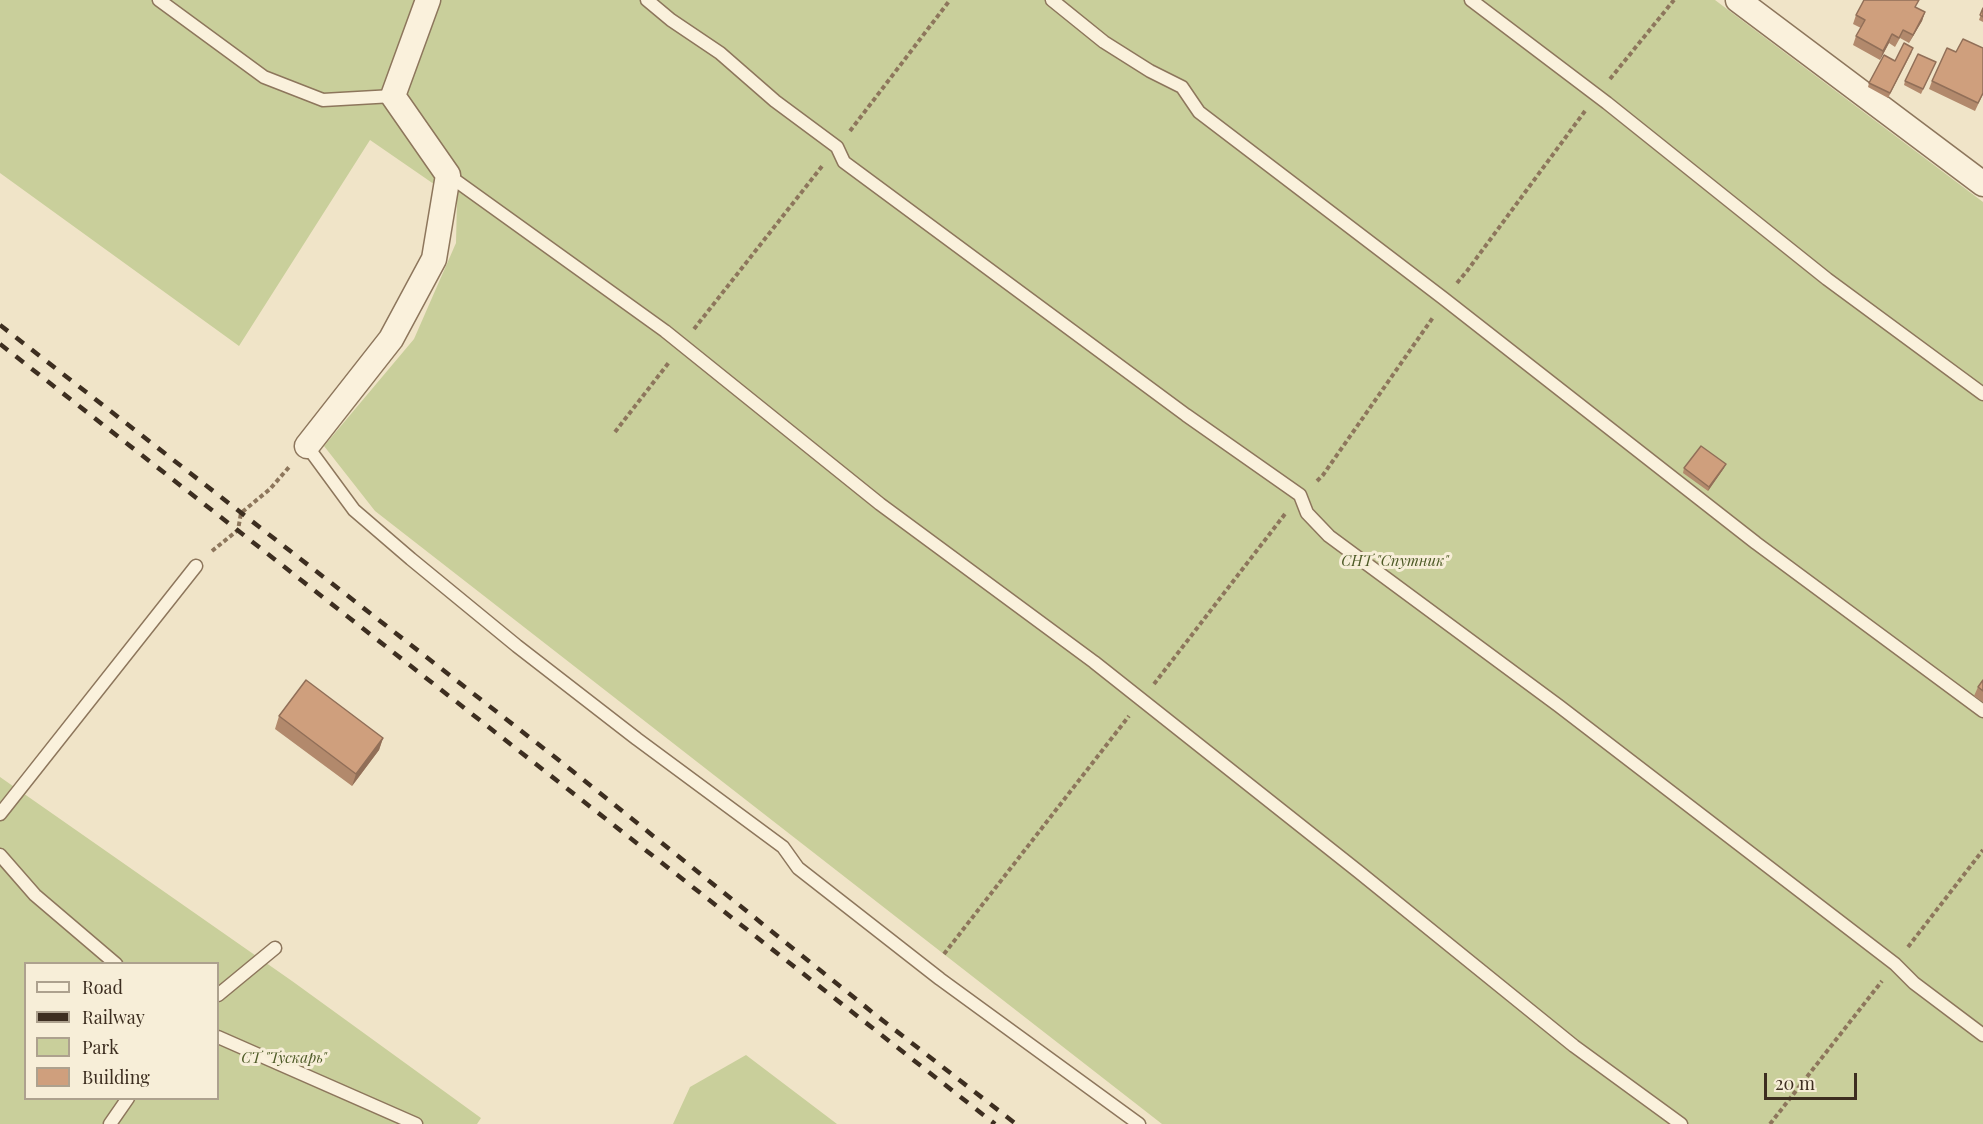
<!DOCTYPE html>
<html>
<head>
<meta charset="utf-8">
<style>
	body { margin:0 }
	#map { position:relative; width:1983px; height:1124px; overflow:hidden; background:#f0e4c8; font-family:"Playfair Display",serif }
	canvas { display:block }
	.legend { position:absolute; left:24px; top:962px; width:195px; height:138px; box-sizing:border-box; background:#f7eed8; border:2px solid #ada18e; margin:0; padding:8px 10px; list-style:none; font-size:18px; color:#3d2e20 }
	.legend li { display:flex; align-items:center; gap:12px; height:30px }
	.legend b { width:30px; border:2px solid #ada18e }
	.scale { position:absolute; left:1764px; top:1073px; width:93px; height:27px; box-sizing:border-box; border:3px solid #3d2e20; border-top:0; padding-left:8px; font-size:18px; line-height:21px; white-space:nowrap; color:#3d2e20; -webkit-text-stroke:4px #f7eed8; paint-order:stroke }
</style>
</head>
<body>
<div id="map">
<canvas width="1983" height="1124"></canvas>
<ul class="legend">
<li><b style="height:8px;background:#faf1dc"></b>Road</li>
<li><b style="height:8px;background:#3d2e20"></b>Railway</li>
<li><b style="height:16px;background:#c9cf9b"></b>Park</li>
<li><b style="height:16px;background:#cf9f7d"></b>Building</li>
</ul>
<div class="scale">20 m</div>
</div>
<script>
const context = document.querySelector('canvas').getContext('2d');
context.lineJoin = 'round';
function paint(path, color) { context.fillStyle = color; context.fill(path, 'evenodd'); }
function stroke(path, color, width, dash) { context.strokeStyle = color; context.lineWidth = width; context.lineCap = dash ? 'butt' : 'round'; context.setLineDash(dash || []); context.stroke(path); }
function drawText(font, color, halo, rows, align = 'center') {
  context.font = font + ' "Playfair Display",serif'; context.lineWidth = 6; context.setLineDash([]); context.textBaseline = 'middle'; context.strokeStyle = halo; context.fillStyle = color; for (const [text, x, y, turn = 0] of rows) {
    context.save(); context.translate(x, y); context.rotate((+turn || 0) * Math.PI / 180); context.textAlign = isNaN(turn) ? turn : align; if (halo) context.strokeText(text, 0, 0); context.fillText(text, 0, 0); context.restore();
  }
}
const green = new Path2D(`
	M0,0h1715l268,202v922h-821l-787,-613 -51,-65 90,-107 42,-96 1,-43 -87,-60 -131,206 -239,-173z
	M0,777l292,204 189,137 -4,6h-477zM26,964h192v134h-192z
	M746,1055l91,69h-164l17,-37z`);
const path = new Path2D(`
	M1610,79l64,-79
	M850,131l100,-131
	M1457,283l10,-12 118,-160
	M694,329l129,-164
	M615,432l55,-71
	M1317,481l6,-6 111,-159
	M212,551l26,-21 3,-17 29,-24 20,-23
	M1154,684l131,-170
	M1908,947l75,-97
	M944,954l185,-238
	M1770,1124l112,-143`);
const service = new Path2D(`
	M159,0l105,77 59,23 70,-4
	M647,0l24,20 49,33 55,48 62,46 7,15 342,253 114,80 7,18 22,23 230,170 336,258 19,19 69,52
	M1052,0l52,42 46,29 32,16 17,25 244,186 313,245 227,168
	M1471,0l136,103 220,176 156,115
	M448,175l217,156 215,173 214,158 265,210 215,174 107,78
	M307,446l47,64 57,49 106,87 120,93 146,108 15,21 142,111 199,145
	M0,814l196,-248
	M0,855l35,40 81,69
	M218,995l57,-47
	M218,1037l198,87
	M110,1124l18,-26`);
const minor = new Path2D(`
	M1738,0l245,184
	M307,446l84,-107 43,-80 14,-84 -55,-79 35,-96`);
const rail = new Path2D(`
	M0,325l565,440 312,251 139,108
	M0,344l995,780`);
const wall = new Path2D(`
	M1917,8l8,4 -3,9 -13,22 -9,-5 -5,9 -6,-4 -9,17 -27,-15 3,-9 5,-8 -8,-4 3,-9z
	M1983,8v14l-4,-2z
	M1912,52l-24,46 -20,-11 1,-4 26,-22z
	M1956,52l27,42 -8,17 -46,-22 3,-8z
	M1936,62l-15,32 -17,-9 1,-4z
	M1684,468h40l-16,23 -25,-18z
	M1983,680v22l-9,-6 4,-9z
	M279,716l104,22 -4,12 -27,36 -77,-57z`);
const shadedWall = new Path2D(`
	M1925,12l-3,9 -13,22 4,-8z
	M1892,34l-3,9 -9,17 3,-9z
	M1726,464l-2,4 -16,23 1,-4z
	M383,738l-4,12 -27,36 4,-12z`);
const building = new Path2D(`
	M1864,0h55l-4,7 10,5 -12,23 -10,-5 -4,8 -7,-4 -9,17 -27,-15 9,-16 -9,-5z
	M1983,8v9l-3,-2z
	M1963,39l20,9v45l-5,10 -46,-22 15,-33 9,4z
	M1904,43l9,5 -23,45 -21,-10 15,-28 11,6z
	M1918,54l18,8 -13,27 -18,-8z
	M1701,446l25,18 -17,23 -25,-19z
	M306,680l77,58 -27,36 -77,-58z
	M1983,680v11l-5,-4z`);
const parkNames = [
	["СНТ \"Спутник\"",1395,561],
	["СТ \"Тускарь\"",284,1058]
];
paint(green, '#c9cf9b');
stroke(service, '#8d765c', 15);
stroke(minor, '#8d765c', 27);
stroke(path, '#8d765c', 4, [4.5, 3]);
stroke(service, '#faf1dc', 12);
stroke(minor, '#faf1dc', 24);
stroke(rail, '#3d2e20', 4.5, [10, 10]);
paint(wall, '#b2896c');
paint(shadedWall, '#916f58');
paint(building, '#cf9f7d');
stroke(building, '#916f58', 1.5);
drawText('italic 15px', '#4d5a26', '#f7eed8', parkNames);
</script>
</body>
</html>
